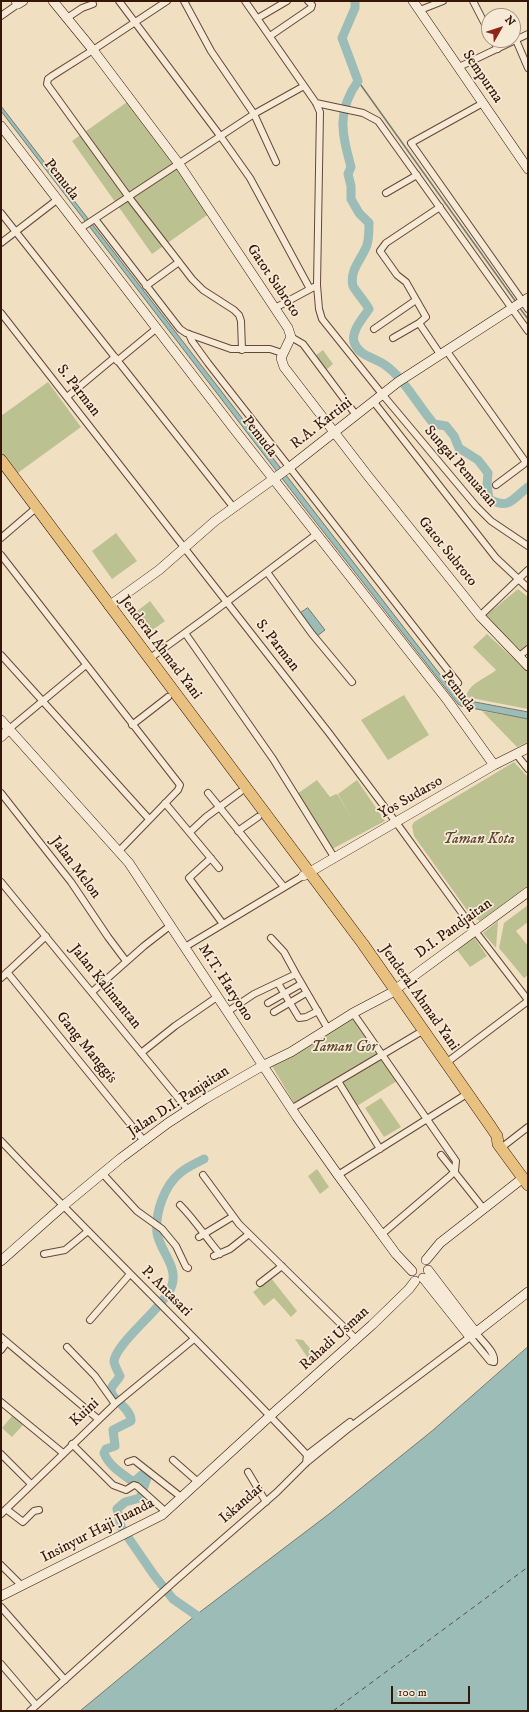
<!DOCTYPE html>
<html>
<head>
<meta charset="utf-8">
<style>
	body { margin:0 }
	#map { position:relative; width:529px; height:1712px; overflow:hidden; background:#f1dfc1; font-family:"IM FELL DW Pica",serif }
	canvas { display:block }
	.frame { position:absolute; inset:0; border:2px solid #361607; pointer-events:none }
	.north { position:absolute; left:481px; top:8px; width:40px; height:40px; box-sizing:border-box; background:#f6ead7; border:1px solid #a99584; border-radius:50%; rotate:51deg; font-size:11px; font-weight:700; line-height:16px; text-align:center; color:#361607 }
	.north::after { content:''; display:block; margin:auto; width:14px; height:18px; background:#8f2418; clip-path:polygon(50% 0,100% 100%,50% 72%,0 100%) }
	.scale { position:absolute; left:391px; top:1686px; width:79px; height:18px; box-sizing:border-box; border:2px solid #361607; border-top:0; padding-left:5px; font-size:12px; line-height:14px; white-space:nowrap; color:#361607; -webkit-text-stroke:3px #f6ead7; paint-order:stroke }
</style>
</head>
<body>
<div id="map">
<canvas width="529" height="1712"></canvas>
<div class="frame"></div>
<div class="north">N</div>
<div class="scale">100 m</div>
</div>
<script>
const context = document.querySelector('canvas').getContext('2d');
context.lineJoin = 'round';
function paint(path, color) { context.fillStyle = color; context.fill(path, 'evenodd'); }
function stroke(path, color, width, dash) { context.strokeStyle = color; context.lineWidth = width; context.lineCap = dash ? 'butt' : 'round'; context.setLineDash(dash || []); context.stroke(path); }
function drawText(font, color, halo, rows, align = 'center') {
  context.font = font + ' "IM FELL DW Pica",serif'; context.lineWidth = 3.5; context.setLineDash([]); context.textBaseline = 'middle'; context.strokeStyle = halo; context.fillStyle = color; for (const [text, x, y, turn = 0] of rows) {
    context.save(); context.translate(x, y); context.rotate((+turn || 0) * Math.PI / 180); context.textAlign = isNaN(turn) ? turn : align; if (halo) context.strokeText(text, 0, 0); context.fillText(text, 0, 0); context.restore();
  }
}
const green = new Path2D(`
	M130,100l80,113 -58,41 -80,-113z
	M323,350l10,14 -7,6 -11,-14z
	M48,382l33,45 -66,48 -14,-19v-40z
	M116,533l21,28 -25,18 -20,-28z
	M518,589l10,8v48l-9,7 -35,-35z
	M150,601l15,20 -14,10 -15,-19z
	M487,634l41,38v37l-62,-12c3,-14 19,-18 30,-27l-23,-23z
	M404,695l25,40 -41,25 -27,-40z
	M482,711l46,8v23l-11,5z
	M514,762l14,15v111l-48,33 -8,-4 -58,-81 -2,-10 2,-4z
	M317,780l13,17 6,-3 2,1 13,23 -13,-24 19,-14 28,41 -53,28 -35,-55z
	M528,905v17l-12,9 12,15v29l-4,3 -25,-30 5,-25z
	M498,921l-2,27 -13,-15z
	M474,937l13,19 -17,11 -13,-17z
	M353,1016l24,39 -83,48 -22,-37z
	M383,1059l14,22 -40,25 -14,-24z
	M381,1098l20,29 -17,10 -19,-29z
	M317,1169l12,18 -9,7 -12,-18z
	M271,1278l26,33 -6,6 -17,-19 -10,8 -11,-14z
	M295,1339l8,1 16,19 -7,5z
	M12,1416l11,9 -11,12 -10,-9z`);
const water = new Path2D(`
	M1,106l458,593 69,13v7l-67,-13 -3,-2 -154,-197 -303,-396z
	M308,608l17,22 -8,6 -18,-22z
	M528,1347v364h-448l116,-96 133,-101 103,-83z`);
const stream = new Path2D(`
	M358,81l158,221
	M519,307l9,12`);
const river = new Path2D(`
	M355,1v7l-13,30 16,43c-22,31 -16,52 -7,86l-3,7 3,12v13l8,14 10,10c0,8 0,15 -2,22 -5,14 -18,25 -14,41 1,3 13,17 16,23 -6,9 -18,22 -15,33 5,15 21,15 31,23 18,12 34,42 49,59l12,2 8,10 5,12 19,12 10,13 -1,12 2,14c21,11 23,0 39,-12
	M204,1624l-8,-9 -23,-16 -19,-24 -33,-48 -4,-18 8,-7 15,-4 7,-20 -2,-4h-2l-7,6 -4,1c-11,-8 -23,-15 -28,-28l2,-4 9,-3 -2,-16 18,-9c1,-14 -25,-23 -19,-34 2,-4 6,-7 8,-11 -2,-4 -5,-10 -6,-14 0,-18 52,-56 58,-77 6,-19 -12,-34 -15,-52 -2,-20 7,-47 23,-60 7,-6 16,-10 24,-14`);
const ferry = new Path2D(`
	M333,1711l195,-144`);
const street = new Path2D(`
	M119,1l102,136 29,41 60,111
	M167,1l-74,49 -41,26 -4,3 -1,5 81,112 64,83 11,11 31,20 5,5 2,6 1,29
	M184,1l27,50 43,63 22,48
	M245,1l71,102 4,9 -3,173 2,24 3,10 60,75 94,112 15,15 37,25
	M473,1l16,31
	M420,10l23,-9
	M1,16l17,-12
	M67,18l15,-10 11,-4
	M258,18l29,-17
	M270,36l41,-28 1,-3 -4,-4
	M493,40l5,9
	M516,40l12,28
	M459,67l69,-33
	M316,103l47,10 15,8 150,210
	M483,103l-72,40 117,166
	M386,193l31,-18
	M440,207l-54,36 -6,8 17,24 9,7 20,35 -7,6 21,31
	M1,213l233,295
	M95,219l85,110 6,4 45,16h39l12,4
	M81,228l173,-114 50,-28
	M1,243l57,-44
	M146,286l33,-24
	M275,308l39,-21
	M1,313l328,420 69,92 77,106 53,69
	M374,329l42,-29
	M189,334l3,7 16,22 250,320
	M291,337l12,7 53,71
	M393,338l26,-15
	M446,350l79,111 -1,3 -28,21
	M117,361l40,-33
	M67,397l48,-40
	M373,401l123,157 32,30
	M1,538l35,-30
	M1,555l179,230 -2,5 -59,61
	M267,572l45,62 40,48
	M480,616l48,-46
	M185,633l88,126 61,98
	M1,655l148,164
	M518,657l10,-8
	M149,659l55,-40 113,-85
	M132,725l36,-28
	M9,729l77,-64
	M516,754l12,15
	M1,793l70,89 37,55 18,24
	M208,793l76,94
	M165,803l54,65
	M238,831l20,-14
	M190,832l16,-15 34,-25
	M211,858l-22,20 34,46
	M1,882l187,228
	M271,938l13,14 12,22 32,55
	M185,947l118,-71
	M7,972l137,169
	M1,978l45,-42
	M278,983l21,35 7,-1 12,-6
	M92,992l52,-46 27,-21
	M268,1003l33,-19
	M227,1012l27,-18 42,-20
	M274,1012l32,-19
	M353,1013l103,148 -1,10 -5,5 -68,58
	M141,1053l34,-27 42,-29
	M446,1063l82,-62
	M338,1081l42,68
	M291,1109l133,-79
	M1,1141c100,106 206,207 306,314l-1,8
	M501,1148l27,-21
	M441,1155l42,53
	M102,1173l35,38 25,18 14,17 10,21 2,1
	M203,1175l36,49 117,115
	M338,1175l124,-78
	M180,1205c16,16 26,33 40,49
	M199,1237l33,-20
	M44,1254l21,-4 23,-19
	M214,1256l16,-7 19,-15
	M260,1283l22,-17
	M90,1320l40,-46
	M1,1337l97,82
	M67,1347l28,29 20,28
	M1,1350l6,-8
	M1,1402l62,51
	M72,1444l41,41 13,5 8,-5 3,1 29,26
	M1,1454l30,30
	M307,1455l43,-33
	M173,1460l25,22
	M128,1462l6,-2 47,37
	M248,1472l18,30
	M6,1509l17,13 11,-11 5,-1
	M1,1514l114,-110 79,-65
	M1,1565l20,20
	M1,1607l64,73
	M1,1664l35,41
	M30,1711l146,-131 101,-88 29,-29 43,-35 121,-91 20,24 4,1c2,-10 -13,-22 -18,-29`);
const secondary = new Path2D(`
	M16,1l2,3 5,-3
	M53,1l40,49 86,114 109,164 3,9 -10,21 3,9 84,109 112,140 48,50
	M413,1l115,168
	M1,126l233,303 214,272 46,64
	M109,606l50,-36 56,-49 75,-54 108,-85 130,-84
	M1,720l128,143 168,254 41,58 58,79 16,17
	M1,737l8,-8
	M303,876l191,-111 34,-17
	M396,989l132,-97
	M426,1260l14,-17 83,-65
	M1,1261l62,-55 58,-48 47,-35 37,-24 57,-33 29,-14 62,-39 38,-20
	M428,1270l48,63
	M423,1278l47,59 58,-45
	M1,1596l161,-81 108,-99 102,-91 37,-36 6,-8`);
const highway = new Path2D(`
	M1,460l362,484 128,183 6,9 1,8 30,41`);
const streetNames = [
	["Sempurna",482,77,56],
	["Pemuda",61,180,52],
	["Gatot Subroto",273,281,56],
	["S. Parman",78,391,52],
	["R.A. Kartini",322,424,-38],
	["Pemuda",259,437,52],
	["Sungai Pemuatan",460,467,49],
	["Gatot Subroto",447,552,51],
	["S. Parman",277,646,52],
	["Jenderal Ahmad Yani",160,648,53],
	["Pemuda",458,692,53],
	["Yos Sudarso",411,798,-30],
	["Jalan Melon",75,868,53],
	["D.I. Pandjaitan",454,929,-36],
	["M.T. Haryono",225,983,57],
	["Jalan Kalimantan",105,987,51],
	["Jenderal Ahmad Yani",419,998,55],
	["Gang Manggis",86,1048,51],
	["Jalan D.I. Panjaitan",179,1102,-33],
	["P. Antasari",166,1292,45],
	["Rahadi Usman",335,1339,-42],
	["Kuini",85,1413,-43],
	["Iskandar",242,1504,-41],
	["Insinyur Haji Juanda",98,1531,-27]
];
const parkNames = [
	["Taman Kota",479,840],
	["Taman Gor",344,1048]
];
paint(green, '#bcc191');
paint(water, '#9bbcb7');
stroke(water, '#737a71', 1);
stroke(stream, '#737a71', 1.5);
stroke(river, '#9bbcb7', 9);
stroke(ferry, '#595045', 1, [5, 4]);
stroke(street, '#654836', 8);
stroke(secondary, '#361607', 10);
stroke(highway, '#361607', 12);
stroke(street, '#f6ead7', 6);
stroke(secondary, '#f6ead7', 9);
stroke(highway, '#e8c080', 11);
drawText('15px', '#361607', '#f6ead7', streetNames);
drawText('italic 15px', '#5e4930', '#f6ead7', parkNames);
</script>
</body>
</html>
